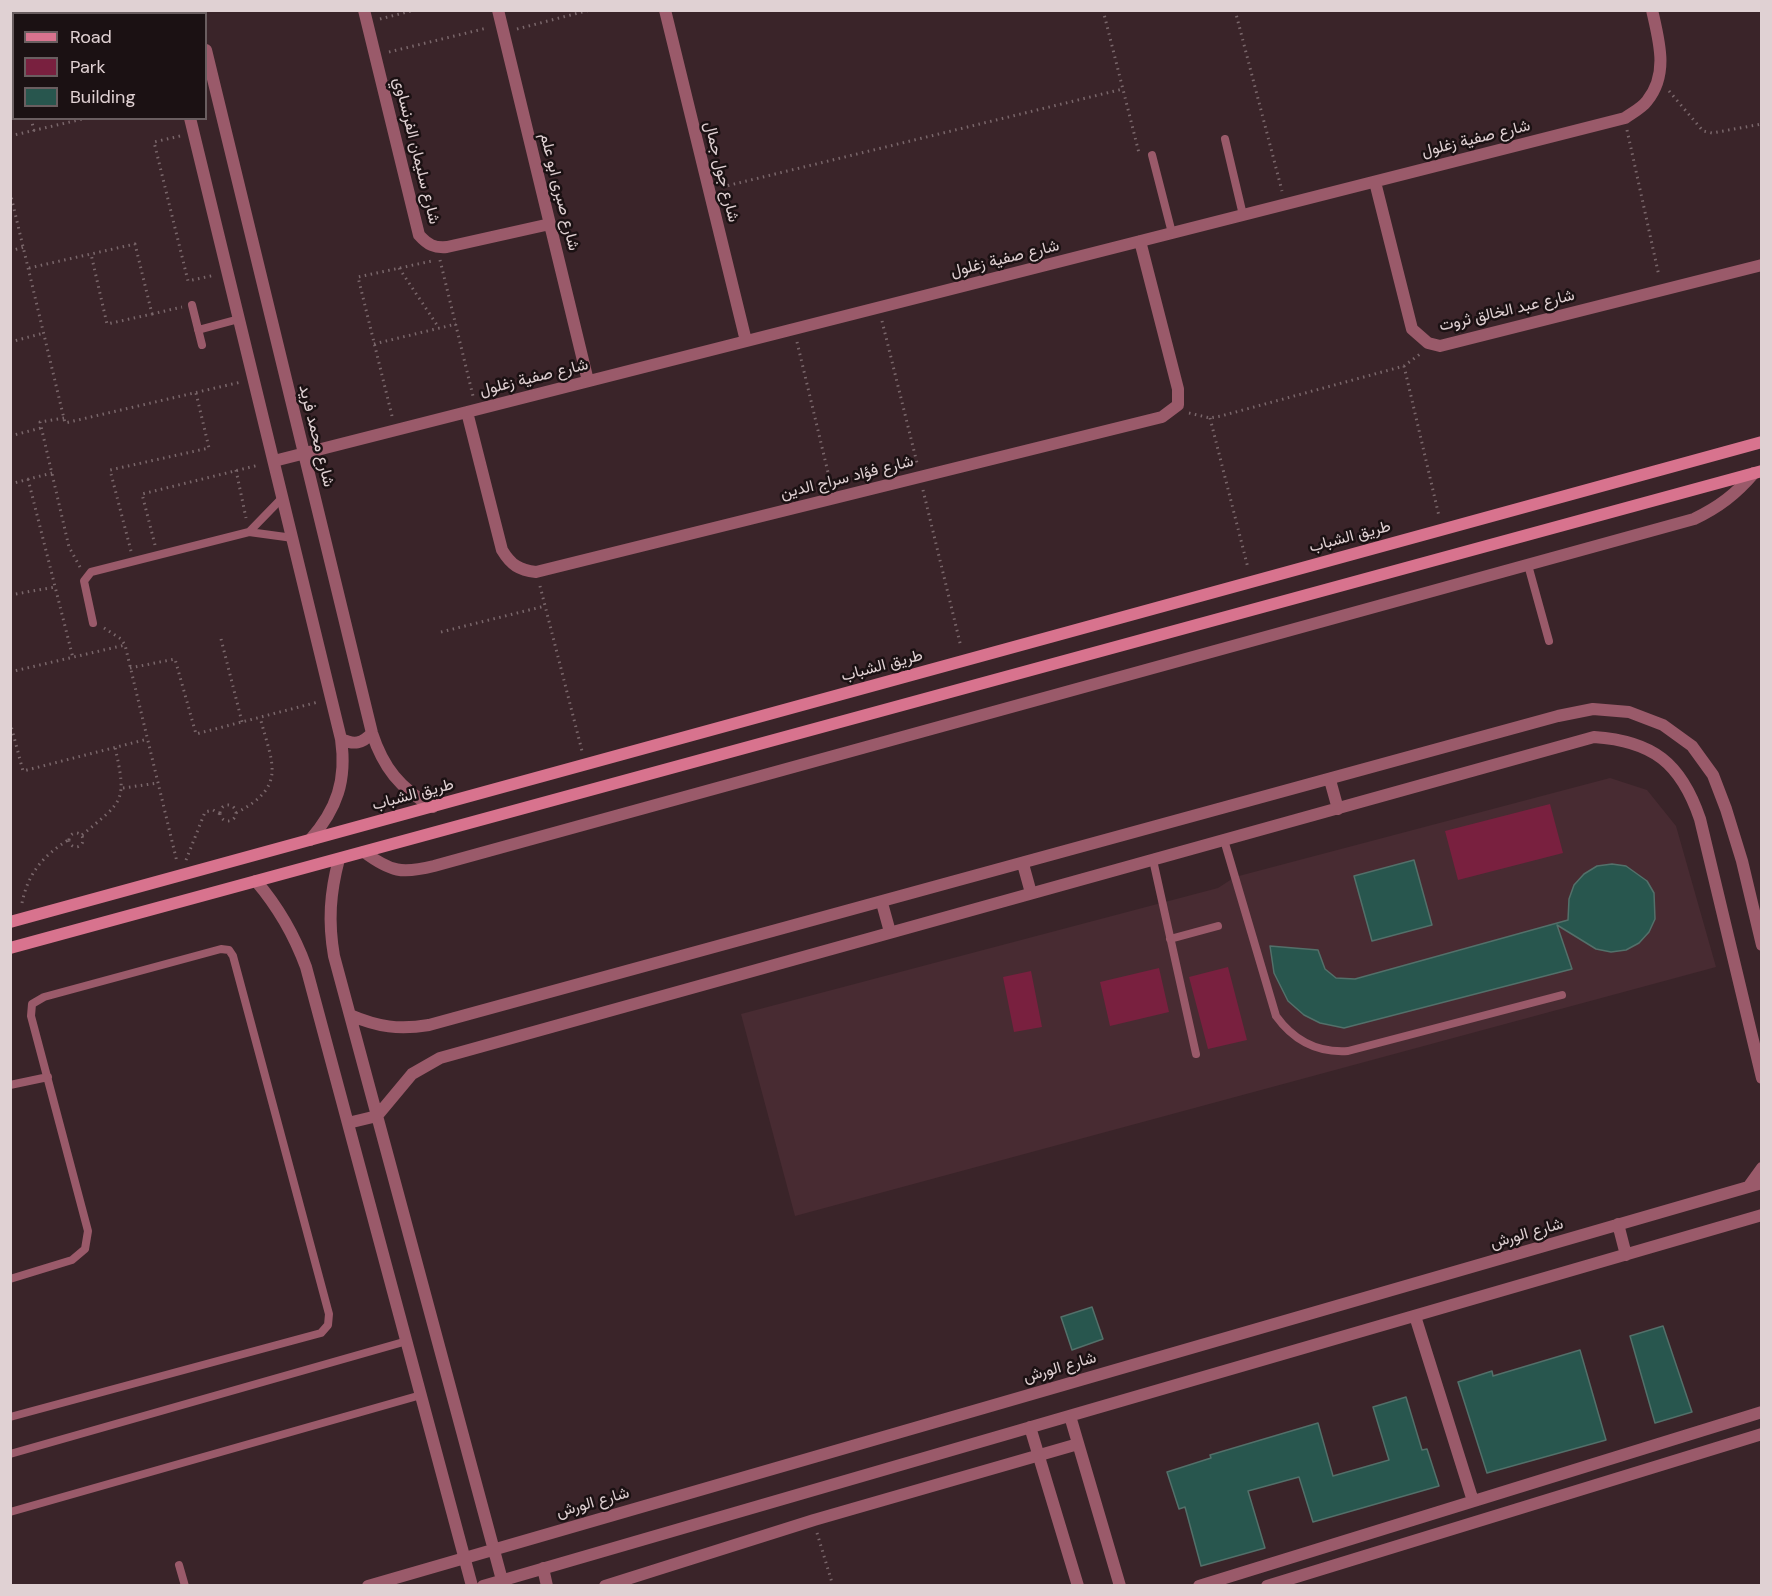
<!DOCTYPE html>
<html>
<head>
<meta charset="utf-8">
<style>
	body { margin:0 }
	#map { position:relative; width:1772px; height:1596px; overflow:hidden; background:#3a2429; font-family:"DM Sans",sans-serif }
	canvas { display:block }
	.frame { position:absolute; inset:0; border:12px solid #e0d1d3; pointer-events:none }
	.legend { position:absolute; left:12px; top:12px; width:195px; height:108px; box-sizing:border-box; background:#1b1113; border:2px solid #6a5e60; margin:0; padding:8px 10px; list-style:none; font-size:18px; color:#e0d1d3 }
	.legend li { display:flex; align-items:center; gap:12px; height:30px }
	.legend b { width:30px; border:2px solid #6a5e60 }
</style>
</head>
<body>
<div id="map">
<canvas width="1772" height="1596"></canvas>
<div class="frame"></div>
<ul class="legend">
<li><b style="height:8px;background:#d8738e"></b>Road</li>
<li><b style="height:16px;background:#79203f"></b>Park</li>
<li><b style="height:16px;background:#28564e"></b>Building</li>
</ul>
</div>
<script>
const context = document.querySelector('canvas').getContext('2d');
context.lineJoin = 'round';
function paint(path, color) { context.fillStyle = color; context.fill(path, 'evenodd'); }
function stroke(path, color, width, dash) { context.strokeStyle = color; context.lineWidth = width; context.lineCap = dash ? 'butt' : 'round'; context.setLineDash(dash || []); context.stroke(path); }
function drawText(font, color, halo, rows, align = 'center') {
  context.font = font + ' "DM Sans",Vazirmatn,sans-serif'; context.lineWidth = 5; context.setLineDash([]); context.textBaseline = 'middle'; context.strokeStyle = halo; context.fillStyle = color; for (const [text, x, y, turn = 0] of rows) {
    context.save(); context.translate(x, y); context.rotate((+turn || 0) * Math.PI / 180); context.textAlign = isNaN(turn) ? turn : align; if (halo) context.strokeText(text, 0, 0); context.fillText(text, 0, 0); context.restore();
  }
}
const built = new Path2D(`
	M1610,778l37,12 29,36 40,141 -921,249 -54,-202 477,-126 17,-11z`);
const green = new Path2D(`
	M1550,804l13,49 -105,27 -13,-49z
	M1228,967l19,73 -39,9 -19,-72z
	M1159,968l10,44 -59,14 -10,-44z
	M1031,971l11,56 -28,5 -11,-55z`);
const building = new Path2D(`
	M1414,860l18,65 -60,16 -18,-65z
	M1612,864l14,2 21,15 7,12 1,26 -6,13 -10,11 -13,7 -15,2 -15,-3 -39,-24 15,44 -228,59 -24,-5 -16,-8 -16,-14 -14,-28 -4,-27 48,4 7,19 11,9 19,1 213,-59 1,-21 5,-14 10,-11 13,-8z
	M1092,1307l11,32 -31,11 -11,-33z
	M1663,1326l29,86 -37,11 -25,-87z
	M1580,1350l26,90 -119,33 -29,-91 34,-11 1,5z
	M1406,1397l16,53 5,-1 12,37 -126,36 -14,-45 -51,14 17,57 -64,18 -16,-59 -6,2 -12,-37 44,-14 -1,-3 108,-32 15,53 56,-16 -16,-53z`);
const path = new Path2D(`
	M1103,10l36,143
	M1235,10l47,181
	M380,19l35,-9
	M517,29l73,-19
	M389,52l98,-24
	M1669,91l34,40 9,2 50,-9
	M31,118l3,13
	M1627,130l32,146
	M10,136l77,-18
	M180,136l-26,6 34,139 27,-6
	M722,187l401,-98
	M10,192l55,231 176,-41
	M10,251l14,-4
	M440,260l33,136
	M29,268l106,-24 17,70 -45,10 -16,-70
	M399,268l40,60
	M152,314l30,-7
	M882,321l35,142
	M10,342l34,-9
	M797,342l34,143
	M374,344l82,-20
	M1404,366l35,150
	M1189,413l21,5 11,-2 183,-50 16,-12
	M392,416l-34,-139 74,-16
	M64,418l-24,4 29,125 11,20
	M1210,418l38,150
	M10,436l31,-8
	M236,470l10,48
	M28,479l45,179
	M10,484l42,-11
	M923,490l38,157
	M155,545l-13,-51 117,-29
	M131,551l-21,-81 99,-22 -13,-55
	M540,586l42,165
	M10,595l45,-8
	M10,604v6
	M104,628l17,11 4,6 52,217
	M441,632l104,-26
	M221,639l21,83
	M130,668l45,-9 21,75 122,-32
	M10,672l115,-27
	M10,722l13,49 125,-32
	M123,788l35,-5
	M220 813a8 8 0 1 1 16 0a8 8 0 1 1-16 0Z
	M236,813c52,-27 36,-49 24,-96
	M69 840a7 7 0 1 1 14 0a7 7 0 1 1-14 0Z
	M82,835c42,-35 45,-33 33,-88
	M186,860l19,-48 8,-2 7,4
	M22,903c6,-30 21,-47 46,-63
	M817,1533l16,53`);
const lane = new Path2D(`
	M118,10l1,4
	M1225,139l18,76
	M1152,155l20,78
	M192,305l10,40
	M198,330l41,-11
	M249,532l34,-35
	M1528,565l21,76
	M93,623l-9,-42 7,-9 158,-40 44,6
	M1224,840l52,176c18,25 41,37 72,35l214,-56
	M1153,860l43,194
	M1170,939l48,-13
	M10,1085l38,-8
	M10,1279l62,-19 13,-11 3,-18 -57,-215 1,-12 12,-7 177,-48 8,1 4,6 96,358 -1,11 -7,8 -311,84
	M10,1454l397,-113
	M10,1512l411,-117
	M179,1565l6,21`);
const street = new Path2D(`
	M164,10l1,4
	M196,10l1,4
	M364,10l55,225c9,10 15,13 28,12l103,-23
	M498,10l90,371
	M665,10l81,331
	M206,50l166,683c11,34 28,56 61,74
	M190,118l151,621c6,41 -4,70 -31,101
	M1375,182l37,147 16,14 12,3 322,-81
	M467,412l35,138c9,15 17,20 34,22l626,-155 16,-12v-16l-38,-148
	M274,461l1351,-343c7,-5 17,-10 22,-17 22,-27 12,-60 5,-91
	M341,739c13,6 21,5 31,-6
	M1330,780l8,29
	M364,852c27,20 38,22 70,14l1260,-347c25,-12 42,-25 60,-46
	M339,859c-9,34 -11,62 -5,97l168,624
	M1023,864l8,29
	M256,881c23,27 38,53 50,86l166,619
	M882,903l8,29
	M350,1015c28,12 49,15 79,10l1129,-309 35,-7 36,3 34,13 29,21 21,29 13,34 16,52 20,84
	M348,1123l29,-7 35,-42 28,-16 1154,-321c59,4 87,26 106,82l62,259
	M1749,1186l13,-18
	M1618,1224l8,31
	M1415,1316l58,185
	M1070,1416l50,170
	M1030,1427l48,159
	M543,1568l4,18
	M368,1586l1394,-403
	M483,1586l1279,-371
	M605,1586l209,-66 264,-76
	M1199,1586l563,-174
	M1267,1586l495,-152`);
const secondary = new Path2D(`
	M10,922l1752,-480
	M10,948l1752,-477`);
const streetNames = [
	["شارع صفية زغلول",1476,139,-14],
	["شارع سليمان الفرنساوي",416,151,76],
	["شارع جول جمال",721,172,76],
	["شارع صبرى ابو علم",559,192,76],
	["شارع صفية زغلول",1005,259,-14],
	["شارع عبد الخالق ثروت",1507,311,-13],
	["شارع صفية زغلول",534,378,-14],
	["شارع محمد فريد",316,436,76],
	["شارع فؤاد سراج الدين",847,478,-14],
	["طريق الشباب",1350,537,-15],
	["طريق الشباب",882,666,-15],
	["طريق الشباب",413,795,-15],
	["شارع الورش",1527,1234,-16],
	["شارع الورش",1060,1368,-16],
	["شارع الورش",593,1503,-16]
];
paint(built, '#482b32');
paint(green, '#79203f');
paint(building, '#28564e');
stroke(building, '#53706a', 1.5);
stroke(path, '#7a676b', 3, [1.5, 4.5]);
stroke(lane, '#9a5a6a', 8);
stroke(street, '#9a5a6a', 12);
stroke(secondary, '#d8738e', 12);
drawText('16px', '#e0d1d3', '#1b1113', streetNames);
</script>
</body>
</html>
